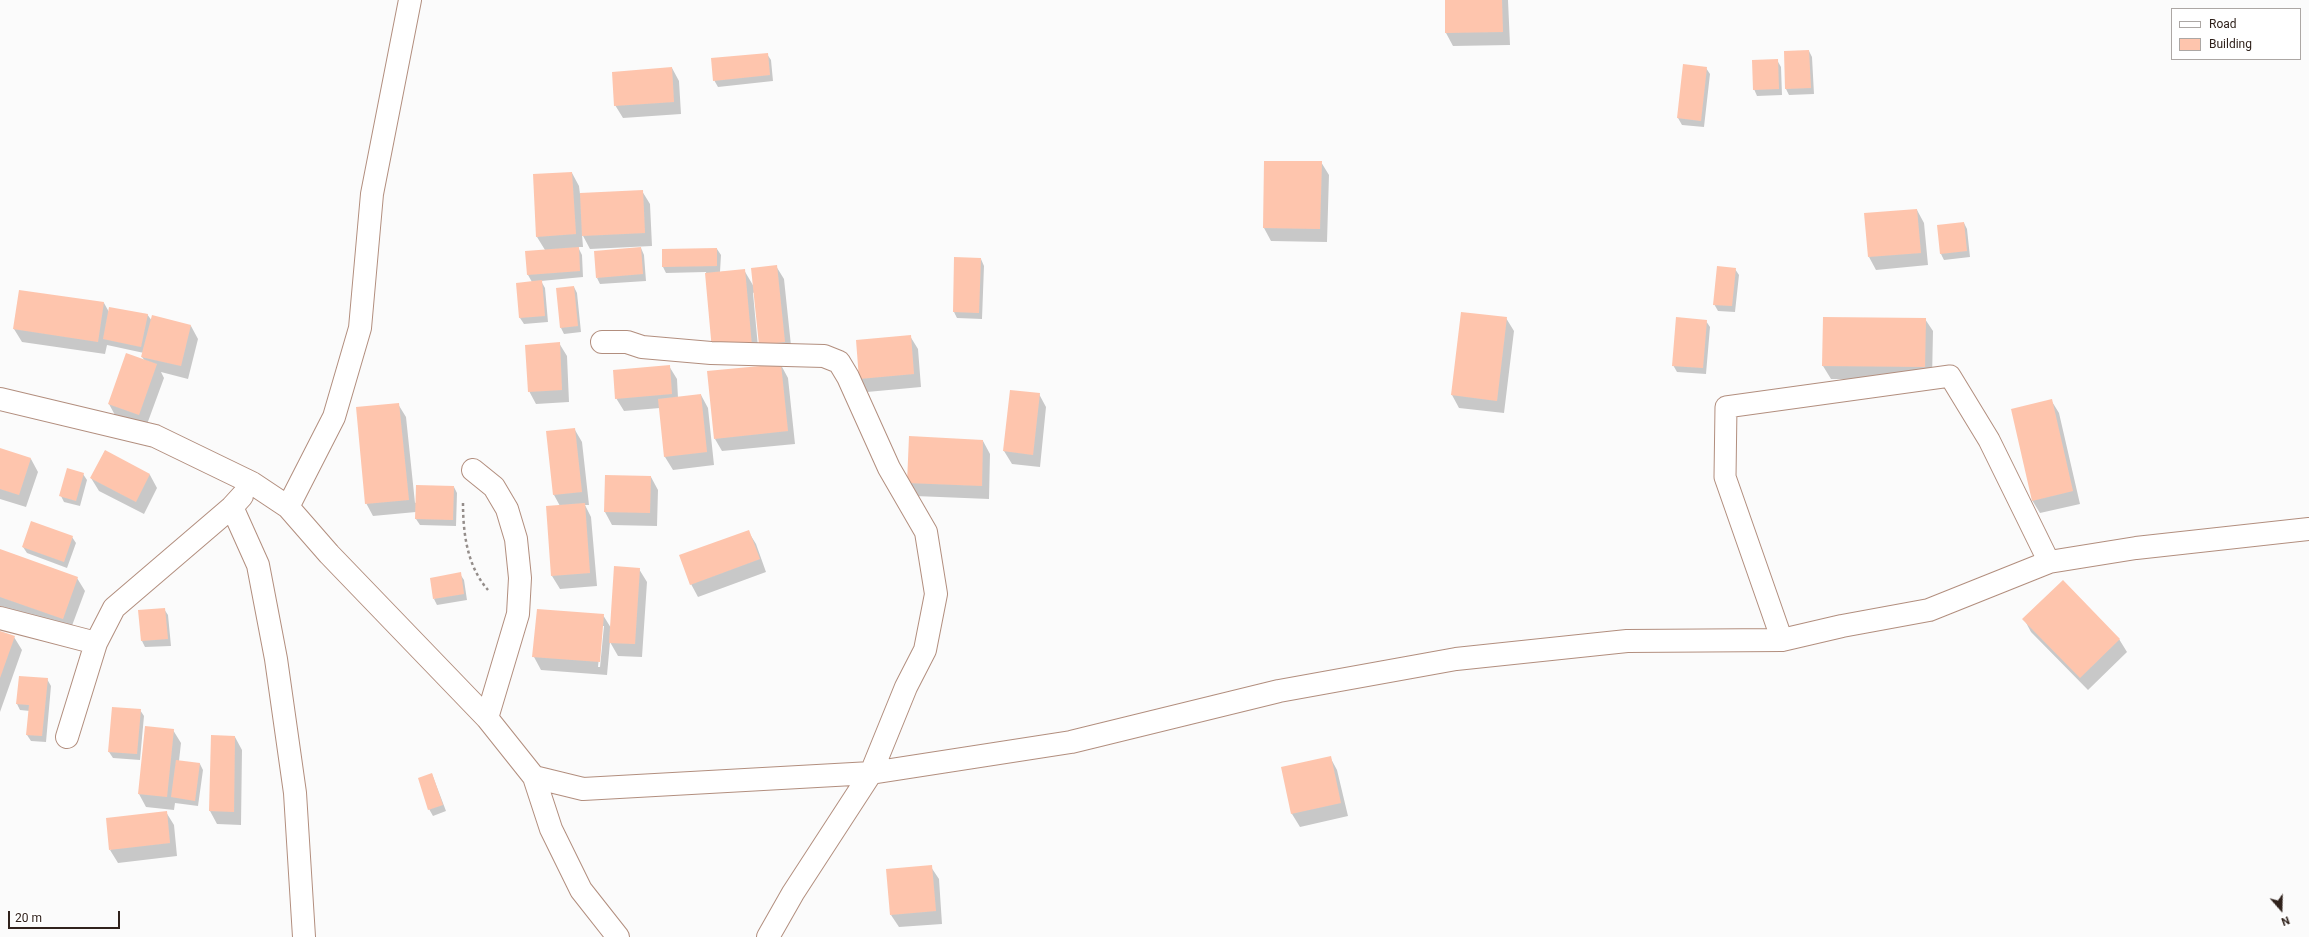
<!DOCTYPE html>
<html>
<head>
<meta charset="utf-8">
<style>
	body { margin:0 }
	#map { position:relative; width:2309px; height:937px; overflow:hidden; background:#fbfbfb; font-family:Roboto,sans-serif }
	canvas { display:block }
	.legend { position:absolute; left:2171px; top:8px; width:130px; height:52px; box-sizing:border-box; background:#fff; border:1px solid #aca7a4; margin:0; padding:5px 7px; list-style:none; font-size:12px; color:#30221c }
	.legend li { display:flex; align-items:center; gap:8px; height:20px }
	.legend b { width:20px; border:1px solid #aca7a4 }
	.north { position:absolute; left:2261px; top:889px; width:40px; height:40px; -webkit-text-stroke:3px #fff; paint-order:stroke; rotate:160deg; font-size:11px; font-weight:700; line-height:16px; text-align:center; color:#30221c }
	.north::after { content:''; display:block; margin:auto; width:14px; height:18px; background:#30221c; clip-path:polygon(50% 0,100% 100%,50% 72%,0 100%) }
	.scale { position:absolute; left:8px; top:911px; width:112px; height:18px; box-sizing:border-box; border:2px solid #30221c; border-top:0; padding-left:5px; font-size:12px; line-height:14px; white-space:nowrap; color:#30221c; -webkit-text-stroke:3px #fff; paint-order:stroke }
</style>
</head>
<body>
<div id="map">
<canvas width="2309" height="937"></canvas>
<ul class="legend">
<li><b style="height:5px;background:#fff"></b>Road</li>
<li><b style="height:11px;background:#fec5ad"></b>Building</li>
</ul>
<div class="north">N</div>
<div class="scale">20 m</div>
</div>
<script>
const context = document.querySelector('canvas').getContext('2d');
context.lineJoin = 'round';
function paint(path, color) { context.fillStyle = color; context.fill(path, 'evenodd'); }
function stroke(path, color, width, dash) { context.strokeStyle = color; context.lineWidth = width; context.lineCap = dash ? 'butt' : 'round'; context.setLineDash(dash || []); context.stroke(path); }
const shadow = new Path2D(`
	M1446,0h62l2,45 -57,1 -7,-13z
	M1809,51l3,6 2,37 -25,1 -3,-6z
	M767,54l4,6 2,21 -55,6 -4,-7z
	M1777,60l4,7 1,28 -25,1 -3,-7z
	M1684,65l22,3 4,6 -6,53 -22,-2 -4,-7z
	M672,68l7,13 2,33 -58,4 -8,-13z
	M1265,162h56l8,13 -2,67 -56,-1 -7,-13z
	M572,173l7,13 1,8 62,-3 8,13 2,42 -62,3 -8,-15 1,13h-5l4,8 1,22 -42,4 4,7 3,34 -24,2 -4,-6 -3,-34 15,-2 -4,-7 -2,-23 19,-2 -8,-13z
	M1917,210l7,13 4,42 -52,5 -7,-13z
	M1964,223l3,6 3,28 -26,3 -3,-6 -3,-28z
	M641,248l3,7 2,26 -46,3 -3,-6z
	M717,249l4,6 -1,17 24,-2 10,17 22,-21 8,13 8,76 -24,3 -13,-66 -2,1 6,65 -46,-9 -7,-77 -40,1 -3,-6z
	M981,259l3,7 -2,53 -25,-1 -3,-6z
	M1735,269l4,6 -4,37 -17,-1 -4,-7z
	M574,287l3,6 4,39 -17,2 -3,-6z
	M20,291l84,12 5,9 38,2 5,7 1,-4 38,9 7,13 -10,40 -27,-7 3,6 -18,49 -30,-10 -7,-13 36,-43 -3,-4 2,-4 -37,-8 -2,9 -83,-12 -8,-13z
	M1462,313l44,5 8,13 -10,82 -45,-5 -7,-13z
	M1824,318l101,1 8,12 -1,49 -101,-1 -8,-13z
	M1706,321l4,6 -4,47 -29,-2 -4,-7z
	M910,336l8,13 3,38 -54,5 -7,-13z
	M559,343l8,13 2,46 -33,2 -7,-13z
	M781,365l7,13 7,66 -73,7 -7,-12z
	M669,366l8,13 1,19 23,-3 7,13 6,57 -41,5 -8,-13 -5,-49 -36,3 -8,-13z
	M1011,391l28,3 7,13 -6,60 -28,-3 -8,-13z
	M2051,400l8,13 21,91 -40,9 -8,-13z
	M398,404l8,13 9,86 39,-16 3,6 -1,33 -36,-1 -4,-6v-7l-43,4 -7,-13z
	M575,430l7,12 7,63h-4l6,12 6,69 -37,3 -8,-13 -5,-69 13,-1 -6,-11 -7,-63z
	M983,441l7,13 -1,45 -74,-3 -7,-13z
	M0,449l31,10 7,13 -12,35 -26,-8z
	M105,451l45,24 7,13 -13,26 -45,-23 -8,-13z
	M83,474l4,6 -7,26 -16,-4 -3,-6z
	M606,476l45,1 7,13 -1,36 -45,-1 -7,-13z
	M748,531l8,13 10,28 -68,25 -7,-13z
	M72,537l4,6 -9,25 -40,-15 -4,-6z
	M0,550l77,28 8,13 -15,40 -70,-25z
	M639,569l8,13 -5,75 -24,-1 -8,-14 -3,33 -66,-5 -7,-13 69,-42 8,13zM602,626h2l-4,41h-2z
	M460,574l4,6 3,20 -30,5 -3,-6z
	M164,609l4,6 3,31 -26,1 -3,-6 -3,-30z
	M2024,619l95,20 8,13 -39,38 -57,-58z
	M0,632l14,5 8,13 -22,62z
	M47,679l4,7 -5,56 -15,-1 -4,-6 3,-24 -10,-1 -3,-6z
	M140,710l4,6 -4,44 -27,-2 -4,-6z
	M173,730l8,13 -2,18 21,3 3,6 -5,36 -23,-3 -1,7 -28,-3 -7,-13z
	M212,736l23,1 7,13 -1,75 -24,-1 -7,-13z
	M1330,757l7,13 11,46 -48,11 -8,-13 -10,-46z
	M432,774l14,37 -13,5 -4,-7z
	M166,812l8,13 3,31 -59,7 -8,-13z
	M931,867l8,12 3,45 -43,3 -8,-12z`);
const building = new Path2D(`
	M1445,0h57l1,32 -58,1z
	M1809,50l2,38 -26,1 -1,-38z
	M768,53l2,22 -57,6 -2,-23z
	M1778,59l1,30 -26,1 -1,-30z
	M1683,64l24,3 -6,54 -24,-3z
	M672,67l2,35 -60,4 -2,-34z
	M1264,161h58l-2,68 -57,-1z
	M572,172l4,62 -40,3 -3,-63z
	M643,190l2,43 -63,3 -2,-43z
	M1917,209l4,44 -53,4 -4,-44z
	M1964,222l3,29 -27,3 -3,-29z
	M579,247l1,24 -53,4 -2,-24z
	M641,247l2,27 -47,4 -2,-27z
	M717,248v18l-55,1v-18z
	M954,257l27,1 -2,55 -26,-1z
	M777,265l8,77 -26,3 -8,-77z
	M1717,266l19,2 -4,38 -19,-1z
	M745,269l7,77 -40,4 -7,-77z
	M542,280l3,36 -26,2 -3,-35z
	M574,286l4,40 -18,2 -4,-40z
	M19,290l85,12 -6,40 -85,-13z
	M109,307l39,7 -7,33 -38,-8z
	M1461,312l46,5 -10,84 -46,-6z
	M152,315l39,10 -10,41 -40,-9z
	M1676,317l31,3 -4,48 -31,-2z
	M1823,317l103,1 -1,49 -103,-1z
	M911,335l3,39 -55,5 -3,-39z
	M560,342l2,48 -34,2 -3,-47z
	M126,353l31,11 -18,51 -31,-11z
	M781,364l7,67 -74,8 -7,-68z
	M670,365l2,29 -57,5 -2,-29z
	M1010,390l30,3 -7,62 -30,-4z
	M701,394l6,58 -43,5 -6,-58z
	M2052,399l21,92 -41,10 -21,-92z
	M399,403l10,97 -44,4 -9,-97z
	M575,428l7,64 -29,3 -7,-64z
	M909,436l74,4 -1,46 -75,-3z
	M0,448l31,10 -12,37 -19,-6z
	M105,450l45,24 -14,28 -46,-24z
	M67,468l17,5 -8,28 -17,-5z
	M605,475l46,1 -1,37 -46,-1z
	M416,485l38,1 -1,34 -38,-1z
	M585,503l5,70 -39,3 -5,-70z
	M31,521l42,15 -9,26 -42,-15z
	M749,530l11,29 -70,26 -11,-30z
	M0,549l78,28 -15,42 -63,-22z
	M614,566l26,2 -5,76 -26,-1z
	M461,572l3,22 -31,5 -3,-21z
	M2063,580l57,59 -40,39 -58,-59z
	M165,608l3,31 -27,2 -3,-31z
	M537,609l67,5 -4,48 -68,-5z
	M0,631l15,5 -15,42z
	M19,676l29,2 -6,58 -16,-1 3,-30 -13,-1z
	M112,707l29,2 -4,45 -29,-2z
	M145,726l29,3 -7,68 -29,-3z
	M211,735l24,1 -1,76 -25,-1z
	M1331,756l10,47 -50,11 -10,-47z
	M176,760l24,3 -5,38 -24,-4z
	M432,773l11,32 -15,5 -10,-32z
	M167,811l3,32 -61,7 -3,-32z
	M932,865l4,46 -46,4 -4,-46z`);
const path = new Path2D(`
	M463,503c0,30 4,63 25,87`);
const service = new Path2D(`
	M1782,640l-57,-163 1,-70 224,-31 39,64 60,122`);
const minor = new Path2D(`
	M602,342h25l15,5 69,6 113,3 15,6 9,15 41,91 37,64 10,62 -11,56 -19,37 -35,86 -78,120 -25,44
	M0,399l155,37 97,47 36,24 41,47 158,164 47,59 49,12 288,-16 200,-31 208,-51 177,-32 171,-18 155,-1 60,-14 87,-16 120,-48 87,-14 173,-19
	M473,470l21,17 13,22 9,30 4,39 -2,36 -31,104
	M232,507l26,58 18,94 19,134 9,144
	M288,507l46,-90 26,-89 12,-134 38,-194
	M0,618l96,25 18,-35 118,-101 10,-11
	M67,737l29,-94
	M534,777l17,52 30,61 37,47`);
paint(shadow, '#0003');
paint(building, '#fec5ad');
stroke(service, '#b28e7e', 23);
stroke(minor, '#b28e7e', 24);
stroke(path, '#948d8a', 2.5, [3, 3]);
stroke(service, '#fff', 21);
stroke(minor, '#fff', 22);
</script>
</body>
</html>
